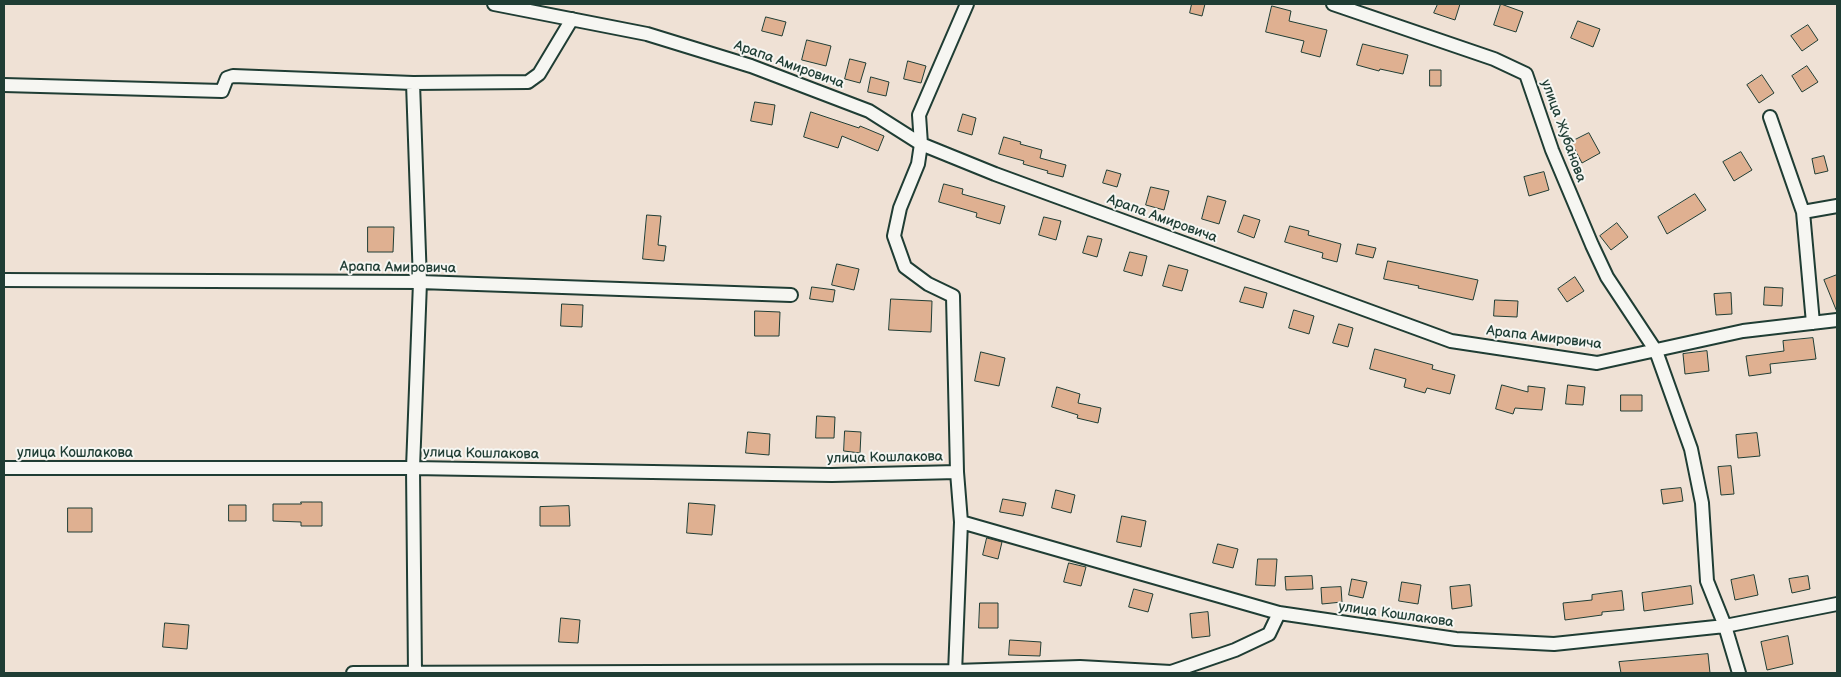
<!DOCTYPE html>
<html>
<head>
<meta charset="utf-8">
<style>
	body { margin:0 }
	#map { position:relative; width:1841px; height:677px; overflow:hidden; background:#efe1d5; font-family:"Balsamiq Sans",sans-serif }
	canvas { display:block }
	.frame { position:absolute; inset:0; border:5px solid #1f3d34; pointer-events:none }
</style>
</head>
<body>
<div id="map">
<canvas width="1841" height="677"></canvas>
<div class="frame"></div>
</div>
<script>
const context = document.querySelector('canvas').getContext('2d');
context.lineJoin = 'round';
function paint(path, color) { context.fillStyle = color; context.fill(path, 'evenodd'); }
function stroke(path, color, width, dash) { context.strokeStyle = color; context.lineWidth = width; context.lineCap = dash ? 'butt' : 'round'; context.setLineDash(dash || []); context.stroke(path); }
function drawText(font, color, halo, rows, align = 'center') {
  context.font = font + ' "Balsamiq Sans",sans-serif'; context.lineWidth = 4; context.setLineDash([]); context.textBaseline = 'middle'; context.strokeStyle = halo; context.fillStyle = color; for (const [text, x, y, turn = 0] of rows) {
    context.save(); context.translate(x, y); context.rotate((+turn || 0) * Math.PI / 180); context.textAlign = isNaN(turn) ? turn : align; if (halo) context.strokeText(text, 0, 0); context.fillText(text, 0, 0); context.restore();
  }
}
const building = new Path2D(`
	M1192,4h13l-3,12 -12,-3z
	M1438,4h22l-5,16 -21,-7z
	M1501,4l22,8 -7,20 -22,-7z
	M1272,6l19,5 -2,10 38,9 -7,27 -19,-5 3,-11 -38,-9z
	M766,17l20,5 -4,14 -20,-5z
	M1578,21l22,8 -7,18 -22,-9z
	M1808,25l10,15 -16,11 -11,-15z
	M807,40l24,6 -5,20 -24,-6z
	M1363,44l45,11 -5,19 -23,-5 -1,2 -22,-6z
	M850,59l16,4 -6,20 -15,-4z
	M908,61l18,5 -5,17 -17,-4z
	M1807,66l11,16 -16,10 -10,-16z
	M1430,70h11v16h-11z
	M1762,75l12,18 -15,10 -12,-18z
	M871,77l18,5 -3,14 -18,-4z
	M755,102l20,3 -3,20 -21,-4z
	M811,112l48,16 1,-2 24,10 -6,15 -36,-15 -4,12 -34,-11z
	M963,114l13,4 -4,17 -14,-4z
	M1589,133l11,20 -18,10 -11,-21z
	M1004,137l17,5 -1,2 22,6 -2,8 26,7 -3,12 -16,-4 1,-2 -25,-7 1,-3 -25,-7z
	M1741,152l11,18 -18,11 -11,-19z
	M1824,156l4,15 -13,3 -3,-15z
	M1107,170l14,4 -4,13 -14,-4z
	M1544,172l5,18 -20,6 -5,-19z
	M944,184l19,5 -1,5 43,12 -5,18 -24,-7 1,-4 -38,-11z
	M1151,187l18,4 -5,19 -18,-5z
	M1695,194l11,16 -39,24 -9,-17z
	M1208,196l18,5 -7,23 -17,-5z
	M647,215l14,1 -3,29 8,1 -2,15 -21,-2z
	M1244,215l16,5 -6,18 -16,-6z
	M1044,217l17,4 -5,19 -17,-5z
	M1617,223l11,14 -17,13 -11,-14z
	M1290,226l19,5 -1,4 33,9 -4,18 -15,-4 1,-5 -38,-11z
	M368,227h26l-1,25h-25z
	M1088,236l14,3 -5,18 -14,-4z
	M1358,244l18,4 -3,10 -17,-4z
	M1130,252l17,4 -5,20 -18,-5z
	M1388,261l90,19 -5,20 -55,-12 1,-2 -35,-7z
	M837,264l22,5 -5,21 -22,-5z
	M1169,265l19,5 -6,21 -19,-5z
	M1837,275v37l-13,-32z
	M1575,277l9,14 -17,11 -9,-13z
	M812,287l23,3 -2,12 -23,-3z
	M1245,287l22,6 -4,15 -23,-6z
	M1765,287l18,1 -1,18 -18,-1z
	M1731,293l1,21 -16,1 -2,-21z
	M891,299l41,2 -1,31 -42,-2z
	M1495,300l23,1 -1,16 -23,-1z
	M562,304l21,1 -1,22 -21,-1z
	M1294,310l20,6 -5,18 -20,-6z
	M755,311l25,1 -1,24h-24z
	M1339,324l14,4 -5,19 -15,-4z
	M1813,338l3,21 -46,5 1,9 -22,3 -3,-20 38,-5 -1,-10z
	M1375,349l58,16 -1,4 23,6 -5,19 -23,-6 -2,5 -21,-6 2,-8 -36,-10z
	M1707,351l2,20 -24,3 -2,-20z
	M981,352l24,6 -6,28 -24,-5z
	M1502,385l26,7v-6l17,2 -3,22 -27,-2 -2,6 -17,-5z
	M1568,385l17,2 -2,18 -17,-1z
	M1057,387l23,7 -2,9 23,5 -3,15 -21,-5 1,-3 -26,-8z
	M1621,395h21v16h-21z
	M817,416l18,1 -1,21h-18z
	M845,431l16,1 -1,21 -16,-2z
	M748,432l22,2 -1,21 -23,-2z
	M1757,433l3,23 -22,2 -2,-23z
	M1731,466l3,28 -13,1 -3,-28z
	M1681,488l2,13 -20,3 -2,-14z
	M1056,490l19,5 -4,18 -19,-5z
	M1003,499l23,4 -3,13 -23,-4z
	M301,502h21v24h-21v-4l-28,-1v-17h28z
	M689,503l26,2 -3,30 -25,-2z
	M229,505h17v16h-17z
	M569,506l1,20h-30v-19z
	M68,508h24v24h-24z
	M1122,516l24,5 -5,26 -24,-5z
	M987,538l15,4 -4,17 -15,-4z
	M1218,544l20,5 -5,19 -20,-5z
	M1258,559h19l-2,27 -19,-1z
	M1069,563l17,4 -5,19 -17,-4z
	M1754,575l4,20 -23,5 -4,-20z
	M1312,576l1,13 -27,1 -1,-13z
	M1808,576l2,13 -18,4 -3,-14z
	M1352,579l15,3 -4,16 -14,-3z
	M1402,582l19,3 -3,19 -19,-3z
	M1470,585l2,21 -20,3 -2,-22z
	M1691,586l2,18 -49,7 -2,-18z
	M1341,587l1,15 -20,2 -1,-16z
	M1134,589l19,5 -5,18 -19,-5z
	M1622,591l2,19 -22,2v3l-37,5 -2,-17 29,-3v-5z
	M980,603h18v25h-19z
	M1208,612l2,24 -18,2 -2,-24z
	M561,618l19,2 -2,23 -19,-1z
	M165,623l24,2 -2,24 -24,-2z
	M1788,636l5,28 -26,6 -6,-28z
	M1010,640l31,2 -1,14 -31,-1z
	M1708,654l2,19h-89l-2,-11z`);
const minor = new Path2D(`
	M494,4l153,30 104,32 118,45 52,33 74,30 456,167 146,22 146,-32 94,-11
	M1333,4l161,55 32,15 26,76 40,95 15,32 49,74 35,98 11,54 5,78 18,45 14,47
	M413,83l115,-1 11,-8 33,-55
	M4,85l218,6 5,-13 6,-2 180,7 7,199 -7,186 2,205
	M1770,117l33,95 10,111
	M1803,212l34,-6
	M4,280l416,2 371,13
	M4,468h409l419,7 125,-3
	M961,522l318,91 177,26 98,5 171,-18 112,-22
	M353,673l602,-2 125,-4 91,5 64,-22 34,-16 10,-21
	M955,673l6,-151 -4,-50 -4,-176 -25,-12 -23,-17 -11,-31 6,-28 18,-44 3,-20 -2,-29 48,-111`);
const streetNames = [
	["Арапа Амировича",789,65,20],
	["улица Жубанова",1563,131,70],
	["Арапа Амировича",1162,219,20],
	["Арапа Амировича",398,268,1],
	["Арапа Амировича",1544,338,7],
	["улица Кошлакова",75,453],
	["улица Кошлакова",481,454,1],
	["улица Кошлакова",885,458,-1],
	["улица Кошлакова",1396,615,8]
];
paint(building, '#dfb091');
stroke(building, '#1f3d34', 1);
stroke(minor, '#1f3d34', 16);
stroke(minor, '#f6f6f2', 12);
drawText('14px', '#1f3d34', '#f6f6f2', streetNames);
</script>
</body>
</html>
